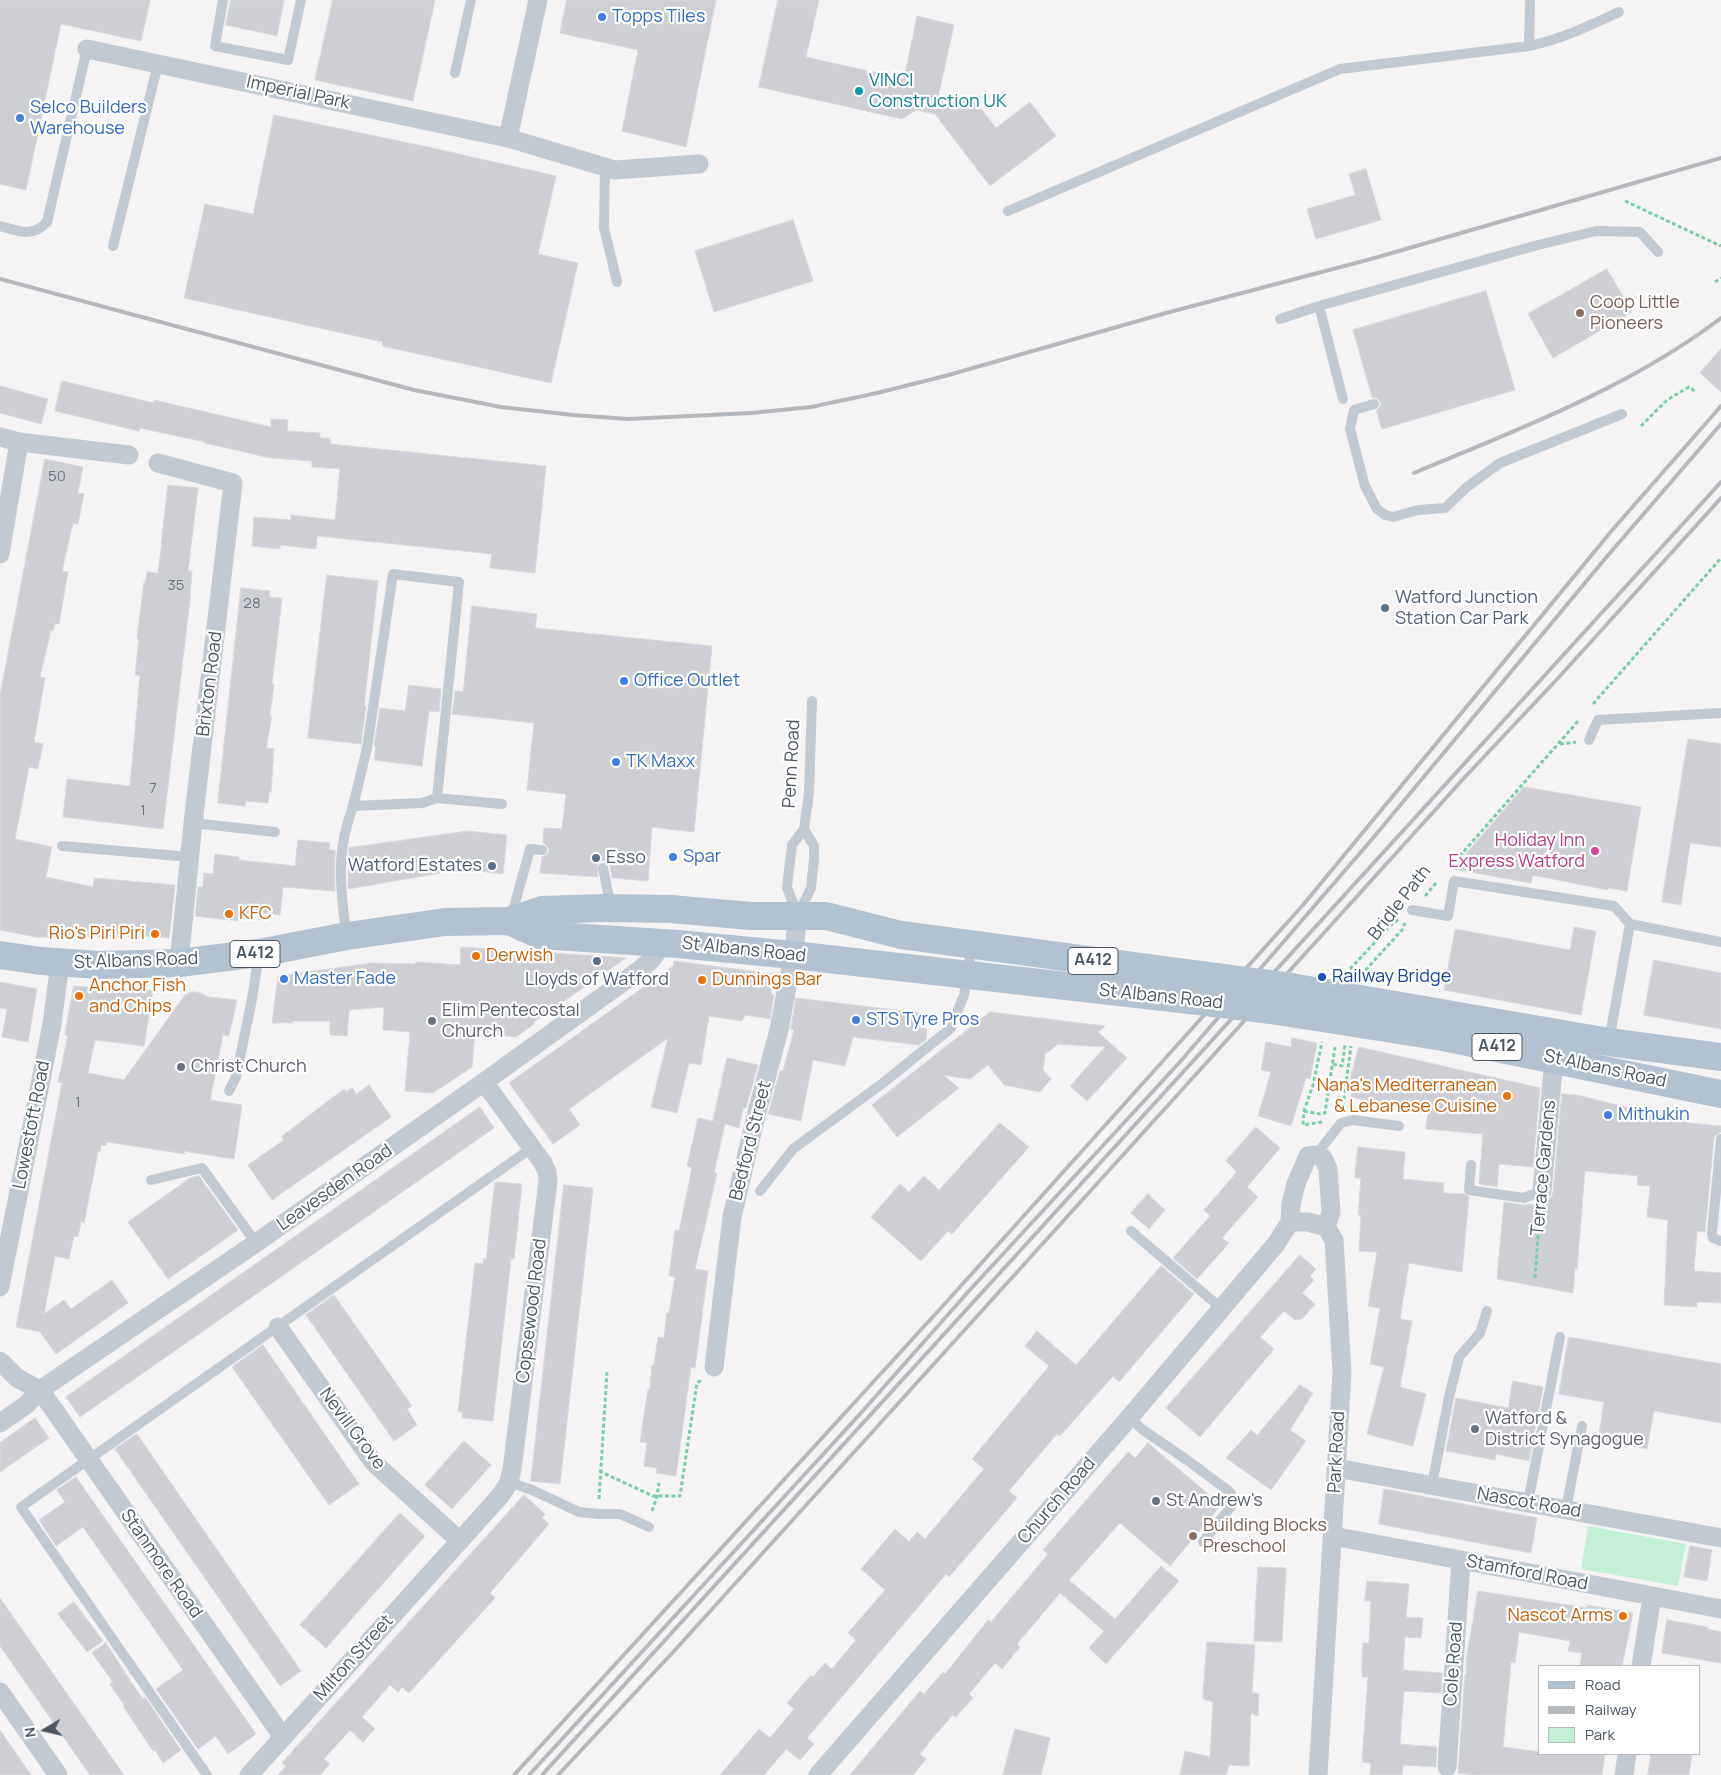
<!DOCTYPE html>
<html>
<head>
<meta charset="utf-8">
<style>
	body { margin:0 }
	#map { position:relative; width:1721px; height:1775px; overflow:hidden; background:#f5f3f3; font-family:Manrope,sans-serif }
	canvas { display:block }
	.legend { position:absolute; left:1538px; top:1665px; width:162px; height:90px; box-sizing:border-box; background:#fff; border:1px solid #b7bbc0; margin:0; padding:6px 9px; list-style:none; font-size:15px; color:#4a5661 }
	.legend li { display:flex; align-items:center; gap:10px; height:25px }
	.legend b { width:25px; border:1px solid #b7bbc0 }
	.north { position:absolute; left:20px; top:1705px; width:50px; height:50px; -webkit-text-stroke:4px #fff; paint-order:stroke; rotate:261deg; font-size:14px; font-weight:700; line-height:20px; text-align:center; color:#4a5661 }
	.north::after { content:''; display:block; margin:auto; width:18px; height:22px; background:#4a5661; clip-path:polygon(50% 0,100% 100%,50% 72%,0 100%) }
</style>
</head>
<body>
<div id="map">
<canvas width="1721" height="1775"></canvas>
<ul class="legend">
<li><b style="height:6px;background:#b3c2d1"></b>Road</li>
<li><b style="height:6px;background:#b5b8bd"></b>Railway</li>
<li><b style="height:14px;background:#c3f1d5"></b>Park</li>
</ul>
<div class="north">N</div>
</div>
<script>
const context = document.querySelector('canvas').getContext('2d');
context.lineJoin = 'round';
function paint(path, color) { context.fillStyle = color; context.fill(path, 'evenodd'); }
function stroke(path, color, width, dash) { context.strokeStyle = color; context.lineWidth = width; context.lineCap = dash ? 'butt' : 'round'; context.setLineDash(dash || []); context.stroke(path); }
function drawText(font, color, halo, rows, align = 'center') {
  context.font = font + ' Manrope,sans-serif'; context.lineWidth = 4.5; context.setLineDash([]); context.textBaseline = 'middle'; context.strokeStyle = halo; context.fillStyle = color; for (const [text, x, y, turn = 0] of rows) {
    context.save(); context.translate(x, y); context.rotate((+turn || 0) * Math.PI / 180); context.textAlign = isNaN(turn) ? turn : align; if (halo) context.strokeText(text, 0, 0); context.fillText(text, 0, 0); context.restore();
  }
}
const green = new Path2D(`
	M1588,1526l98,18 -8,42 -97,-17z`);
const building = new Path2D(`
	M0,0h150l-9,41 -80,-17 -35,166 -26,-6z
	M231,0h53l-7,36 -51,-11z
	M333,0h102l-22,101 -98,-21z
	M567,0h149l-30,147 -64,-16 16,-81 -78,-17z
	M778,0h41l-13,57 98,22 13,-63 37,9 -16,72 23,5 9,-7 26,33 34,-26 26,34 -66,50 -55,-72 -19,-4 -14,9 -143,-32z
	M274,115l154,32 128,29 -18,78 40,9 -27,120 -169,-37 1,-4 -199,-44 21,-94 48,10z
	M1366,169l15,51 -65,19 -9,-30 48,-14 -6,-21z
	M793,220l20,61 -99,31 -19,-61z
	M1607,269l25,43 -79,46 -25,-44z
	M1486,291l29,99 -133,39 -6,-19 3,-2 2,-5 -3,-4 -6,-2 -19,-67z
	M1721,349v43l-21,-19z
	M62,381l92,22v-3l117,27v-8l17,1 -1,11 33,2v5h10v6l216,22 -11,107 -45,-5 2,-14 -175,-18 -1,13 -36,-4v4l-28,-3 2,-29 37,3v-5l44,5 5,-51 -28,-2v-6l-42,-3 -65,-15v-1l-65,-14 -1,3 -84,-20z
	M0,386l48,13 -7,25 -41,-11z
	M45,459l38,8 -5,26 6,1 -6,30 -5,-1 -11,48 6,1 -9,52 -4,-1 -2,8 -2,-1 -11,47 5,1 -11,64 9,2 -5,25 -9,-2 -14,72 37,8 -6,30 47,10 1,-9 81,7 -6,53 -23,-2 -110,1 -36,-7v-234z
	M168,485l30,3 -10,83h4l-2,28 -27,230 -100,-12 4,-38 63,7 10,-111h-5l4,-36h-2l7,-57 1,1 2,-11 11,1z
	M327,575l51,6 -14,125h2l-5,38 -53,-6z
	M241,588l29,3 -1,6 13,1 -10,86 2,1 -4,31h2l-6,32 8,1 -3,43h-2l-1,11 -22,-2 -1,5 -27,-3z
	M472,606l65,8 -2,14 177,18 -18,186 -42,-5 -4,54 -36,-3 -2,-12 -5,-5h-4l-4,4 1,12 -58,-4 2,-16 5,-3 2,-4 -3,-5 -3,-2 1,-15 18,1 4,-35 -39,-4 7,-67 -82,-9 3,-23 8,1z
	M409,685l32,4 -2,23 -10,-1 -7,55 -48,-6 2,-14h-2l6,-38 25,3z
	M1688,739l33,5v103l-31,-4 -9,62 -19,-3z
	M1524,787l117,20 -14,84 -19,-3v2l-75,-15 -2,8 -78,-14z
	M468,831l39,4 -4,39 -39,-5 -116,20 1,-41z
	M298,840l32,3 -1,7h6v41l-52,-4 -3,28 -19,-2v3l-20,-2 -1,7 -45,-5 3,-29h5l1,-14 9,1 2,-20 24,3v3l56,6z
	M1574,927l22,4 -15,84 -137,-25 11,-61 115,21z
	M461,947l165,11 -92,64v2l-18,13 -41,-4 -3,34 -39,26 -28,-2 5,-59 -27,-2 1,-23 -35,3 -2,26 -17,-1v-14h-37l-1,2h-20l6,-47 94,-13 43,1 1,-2 44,3z
	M1654,960l67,13v56l-77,-14z
	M674,961l100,13 -3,21h3l-4,24 -25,-4 -3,6 -33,-5 -8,49 -12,-2 -12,50 -26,-6 17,-69 -99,71 11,16 -27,19 -44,-61 164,-117z
	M0,982l37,7 -9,53 -26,-5 5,-28 -7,-1z
	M74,986l61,5 18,-1 -9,56 -49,-6 -7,33 36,7 61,-85 6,-3h6l12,5 28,3 -8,36 -6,-1 -13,65 32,5 -8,54 -51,-8 2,3 -78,-12 -1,4 -5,-1 -1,7h-2l-14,71 -3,-1 -3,15 -4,-1 -5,23 -14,-3 -11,58 20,-14 7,9 41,-29 16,23 -72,51 -16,-22 -24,-5 46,-244 -4,-1 10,-47h-3z
	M796,998l125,15 -2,15 8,1 -1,11 -7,5 -66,-8 -8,29 -32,-6 -12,61 -33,-7 12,-43h3l11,-41 -3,-1z
	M990,1012l115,14 -7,6 29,26 -40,43 -17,-15 35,-39 -47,-3 -13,10 -2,16 8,9 -11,13 -36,-7 -16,-20 -18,14 -27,-4 16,13 -62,49 -25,-32z
	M1292,1038l25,5 -7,36 -4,-1 -15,48 -33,-10 13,-44 -10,-2 5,-28 25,5z
	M1359,1047l181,41 -7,79 -34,-3 -2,23 -18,-3 4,-50 -57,-5 2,-15 -77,-17v-22z
	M727,1058l31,7 -12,43h-3l-4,20 -14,-4 -11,49h3l-22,96 13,2 -13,97 -4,-1 -15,109 -20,-3 1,-5 -13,-2 3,-23 -7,-1 8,-53h2l2,-24h2l4,-28 6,1 3,-25h2l6,-36 -6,-1 6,-46 4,1 13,-63 -5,-2 11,-48 23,5 -8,-2z
	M369,1085l22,32 -119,83 -24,-35 36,-25 -2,-4 62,-47 2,3 6,-4 4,6z
	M1562,1094l15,1 112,28 32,3v6l-5,3 -2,3 -9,94 -8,-1 -3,40 27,2v30l-24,-1v5l-33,-2 4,-85 -21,-3 3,-31 -13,-1 1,-9 -53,-5 -8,98 -2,-1 -2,25 -76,-14 7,-77 19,3 6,-1 16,1v-3l6,-4 2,-6z
	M480,1107l14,21 -414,289 -14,-20z
	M1000,1123l29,24 -77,87 -4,-3 -27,30 -50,-44 29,-33 9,8 15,-16 15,14z
	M1256,1127l24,21 -33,39 11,10 -36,41 7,5 -32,36 -24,-21 37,-42 -6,-6 33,-38 -11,-11z
	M1358,1147l47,5 -2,27 41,4 -1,10 21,1 5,3 -7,75 -53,-9 -9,56 12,2 -12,66 26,7 -13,52 -46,-12 17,-67 -14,-3 10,-56 -12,-2 9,-54 -18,-1 2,-36h-3l3,-37h-6z
	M199,1176l39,54 -70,49 -40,-57 62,-44z
	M495,1182l27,2 -8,75h-3l-18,162 -31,-3v-6h-4l17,-149 8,1 1,-6 2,1z
	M564,1185l29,3 -33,296 -29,-3z
	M1148,1194l17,16 -16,19 -18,-16z
	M1300,1255l16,14 -6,7 4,4 -12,13 13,11 -13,15 -7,1 -11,-9 -24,26 14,12 -74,88 -34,-29z
	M1161,1266l33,28 -75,88 -6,-6 -53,60 -3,-2 -29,34 -19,23 8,7 -68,79 -3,-3 -139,164 7,6 -14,16 -14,-11 -22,26h-44l39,-46 11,9 24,-29 -7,-6 24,-28 2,2 12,-14 7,6 24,-29 -8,-7 37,-43 -24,-21 34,-40 14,13 8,-10 8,7 59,-70 -12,-10 77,-93 -24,-20 12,-15 39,34z
	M334,1295l78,111 -5,3 10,16 -23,16 -88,-126z
	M1569,1337l152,27v59l-67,-12 -7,38 -49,-9 6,-38 -45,-8z
	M263,1345l96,139 -30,21 -97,-138z
	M1513,1381l30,6 -14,74 -33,-7 -1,6 -49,-9 10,-53 52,10z
	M1300,1385l13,8 -23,37 16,11 -35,49 -45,-32 25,-28 6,5z
	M35,1418l14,20 -49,34v-29z
	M137,1434l164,237 -21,15 -165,-237z
	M464,1441l27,24 -39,44 -27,-24z
	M1148,1443l73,62 -51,61 -50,-43 -51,57 46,39 46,-53 18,15 -73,83 -17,-16 15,-17 -44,-38 -43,51 3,3 -18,22 -7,-6 -26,31 4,4 -17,19 -3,-2 -18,20 -15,19 6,5 -13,16h-63l70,-84 4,3 19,-22 2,2 43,-54 3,2 57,-68 -5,-4 85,-98 7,6z
	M76,1477l180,257 -28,20 -12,-18 -18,13 -42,-60 27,-19 -100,-143 -27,19 -17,-26 26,-18 -8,-12z
	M1384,1489l153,29 -6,35 -152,-29z
	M524,1495l21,19 -3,4 7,6 -59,69 5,5 -86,95 -7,-6 -4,5 -8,-7 -28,32 13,12 -12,13 -13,-12 -26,29 6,5 -10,11h-42l8,-9 -4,-3z
	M400,1513l25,23 -99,112 -26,-23z
	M1690,1546l22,4 -5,31 -23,-4z
	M1258,1567l28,1 -4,74 -28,-1z
	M1367,1581l42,3 -3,33 17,1 -2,20 -16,-1 -2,33 39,3 -1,20 -37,-2 -4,53 37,3 -1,20 -33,-2 -1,10h-32l1,-12 -9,-1 6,-85h-6v-15l1,-19h6l2,-42h-6z
	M1478,1591l109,17v-3l46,8 -11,53h-42l2,-13 -14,-2 2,-10 -51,-9 -4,31 -4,-1 -8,85 37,5v2h65l-3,21h-122l-22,-2 7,-99h1l1,-18z
	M0,1598l49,70 75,107h-34l-90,-129z
	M74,1602l29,39 -16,11 -29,-38z
	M1667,1620l41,7v2l13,3v31l-59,-10z
	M1207,1642l48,3 -3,48 7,1 -1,22 -7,-3 -2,53 -20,-1 -3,10h-46l5,-24 25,6 3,-55 -10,-3z
	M106,1643l25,39 12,17 2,-2 36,53 -18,13 -8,-13 -2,1 -30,-45 1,-1 -14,-21 3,-2 -21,-29z
	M1015,1729l35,9 -9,37h-38z
	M0,1730l31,45h-31z
	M1651,1754h41l-3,21h-41z`);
const path = new Path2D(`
	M1625,201l96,45
	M1715,282l6,-4
	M1641,426l26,-26 22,-13 7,5
	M1593,704l128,-146
	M1560,744l16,-2
	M1451,866l128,-146
	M1425,896l12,-14
	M1350,969l41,-44 8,-6
	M1361,975l41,-45 3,-7
	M1333,1064l9,2 3,-22
	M1343,1106l8,-60
	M1304,1111l16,3 5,-1 10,-66
	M1322,1122l-19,3 1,-14 9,-26 9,-43
	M1535,1278l5,-69
	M599,1471l54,25h27l17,-113 4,-3
	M599,1499l8,-127
	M652,1511l5,-15 2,-13`);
const service = new Path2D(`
	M223,0l-8,46 73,14 13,-60
	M1529,46l1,-46
	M455,73l16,-73
	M605,166l-1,62 13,54
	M1008,211l332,-142 189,-23c33,-7 60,-20 90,-34
	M0,226c19,5 32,12 47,-4l40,-173
	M113,246l45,-182
	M1319,306l24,93
	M1280,319l39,-13 219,-61 58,-14 44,1 18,20
	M1374,404l-20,6 -4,19 15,57 12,23 8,6 8,2 25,-7 27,-2 22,-21 33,-24 122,-49
	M1589,740l9,-20 123,-7
	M353,806l14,-58 26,-174 66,8 -22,216
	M193,823l82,9
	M62,846l128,11
	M603,868l8,39
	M1412,910l36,6 6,-35 160,25 16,18 91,18
	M799,913l12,-25 3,-29v-13l-10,-17
	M797,914l-10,-27 5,-42 12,-16 5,-36 3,-92
	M511,918l19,-69 12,1
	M346,935c-3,-30 -8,-61 -3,-91 2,-13 6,-26 10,-38l69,-3 15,-5 65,6
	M1609,1041l21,-117
	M229,1091l7,-14 16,-78 7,-45
	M1721,1139l-9,94 1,5 8,3
	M1316,1155l25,-32 12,-3 46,6
	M1471,1165l-2,25 55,8 18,-7
	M151,1180l51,-12 54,75
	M760,1191l33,-42 90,-66 68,-55 13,-33 8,-50
	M1131,1231l91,78
	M1129,1418l14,12 44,30 43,32 3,7 -1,6 -29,37
	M509,1482l23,8 47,22 19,2h22l29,13
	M1432,1485l17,-88 10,-40 21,-24 7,-22
	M1528,1502l32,-165
	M1566,1509l16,-83
	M207,1775l-186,-268 512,-360`);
const minor = new Path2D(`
	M87,49l421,89 107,32 84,-6
	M508,138l30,-138
	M0,437l19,5 110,13
	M158,463l75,20 -40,340 -14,140
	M0,554l19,-112
	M1542,1191l12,-132
	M1290,1222h18l18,5 8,13 8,132 -24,403
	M0,1287l52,-263 8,-61
	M278,1327l96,136 86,78
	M0,1361l17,17 23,12 243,347
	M714,1367l18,-150 24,-101 23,-86 14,-75 5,-39
	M0,1423l26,-18 14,-15 216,-147 228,-161 150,-108c13,-10 23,-16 26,-32
	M1336,1468l385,70
	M1333,1536l388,73
	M1641,1666l11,-69
	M0,1692l58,83
	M1447,1767l14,-206
	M249,1775l252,-280 8,-13 3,-13 36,-288 -1,-9 -4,-9 -59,-81
	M818,1775l311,-357 147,-174 14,-22 1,-18 5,-20 12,-28 8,-1 7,3 5,11 3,43 -5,15
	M1624,1775l3,-21`);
const primary = new Path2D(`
	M509,921l31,14 138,9 115,11 405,46
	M0,955l41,6 59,4 79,-2 80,-10 88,-17 98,-14 64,-1 33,-11 62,-2 67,1 80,7h75l75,19 314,42
	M1291,987l318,55 112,15
	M1271,1010l172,27 278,57`);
const rail = new Path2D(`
	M0,279l414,111 87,17 72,8 55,4 123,-6 60,-6 66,-14 68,-17 221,-63 205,-54 350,-101
	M1414,473c105,-44 215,-85 307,-155
	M514,1775l436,-477 353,-393 311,-377 107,-122
	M529,1775l331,-361 108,-122 211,-229 194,-225 231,-278 117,-136
	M542,1775l1179,-1293
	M558,1775l117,-125 790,-873 95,-101 161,-178`);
const primaryBridge = new Path2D(`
	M1215,977l76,10
	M1198,1001l73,9`);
const markers = [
	[602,17,5,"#3f7fe0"],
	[859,91,5,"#0f9aa8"],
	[20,118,5,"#3f7fe0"],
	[1580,313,5,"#8d6e63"],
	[1385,608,5,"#5c6f8a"],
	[624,681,5,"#3f7fe0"],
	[616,762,5,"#3f7fe0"],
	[1595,851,5,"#d1479c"],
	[673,857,5,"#3f7fe0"],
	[596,858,5,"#5c6f8a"],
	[492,866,5,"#5c6f8a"],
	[229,914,5,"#e8710a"],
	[155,934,5,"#e8710a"],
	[476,956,5,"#e8710a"],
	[597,961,5,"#5c6f8a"],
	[1322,977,5,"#1a4fb4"],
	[284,979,5,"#3f7fe0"],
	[702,980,5,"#e8710a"],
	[79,996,5,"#e8710a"],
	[856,1020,5,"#3f7fe0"],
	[432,1021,5,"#6b7280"],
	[181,1067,5,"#6b7280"],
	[1507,1096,5,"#e8710a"],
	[1608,1115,5,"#3f7fe0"],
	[1475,1429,5,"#6b7280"],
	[1156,1501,5,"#6b7280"],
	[1193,1536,5,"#8d6e63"],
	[1623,1616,5,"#e8710a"]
];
const numberNames = [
	["50",57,477],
	["35",176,586],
	["28",252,604],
	["7",153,789],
	["1",143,811],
	["1",78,1103]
];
const shields = [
	[255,954,50],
	[1093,961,50],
	[1497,1047,50]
];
const shieldNames = [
	["A412",255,954],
	["A412",1093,961],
	["A412",1497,1047]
];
const shopNames = [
	["Topps Tiles",612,17],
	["Selco Builders",30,108],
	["Warehouse",30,129],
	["Office Outlet",634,681],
	["TK Maxx",626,762],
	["Spar",683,857],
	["Master Fade",294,979],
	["STS Tyre Pros",866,1020],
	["Mithukin",1618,1115]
];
const cultureNames = [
	["VINCI",869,81],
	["Construction UK",869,102]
];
const streetNames = [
	["Imperial Park",298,93,12],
	["Brixton Road",210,684,-83],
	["Penn Road",792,764,-87],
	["Bridle Path",1400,903,-52],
	["St Albans Road",744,950,6],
	["St Albans Road",136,961,-2],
	["St Albans Road",1161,997,6],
	["St Albans Road",1605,1069,12],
	["Lowestoft Road",32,1125,-79],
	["Bedford Street",751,1141,-76],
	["Terrace Gardens",1544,1168,-85],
	["Leavesden Road",335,1188,-35],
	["Copsewood Road",532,1311,-83],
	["Nevill Grove",352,1429,53],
	["Park Road",1337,1452,-87],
	["Church Road",1057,1501,-49],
	["Nascot Road",1529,1503,10],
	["Stanmore Road",161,1564,55],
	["Stamford Road",1527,1573,11],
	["Milton Street",354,1658,-48],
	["Cole Road",1454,1664,-86]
];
const educationNames = [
	["Coop Little",1590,303],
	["Pioneers",1590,324],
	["Building Blocks",1203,1526],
	["Preschool",1203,1547]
];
const serviceNames = [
	["Watford Junction",1395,598],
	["Station Car Park",1395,619],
	["Esso",606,858],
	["Watford Estates",482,866,"right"],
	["Lloyds of Watford",597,980,"center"]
];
const hotelNames = [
	["Holiday Inn",1585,841],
	["Express Watford",1585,862]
];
const foodNames = [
	["KFC",239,914],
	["Rio's Piri Piri",145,934,"right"],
	["Derwish",486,956],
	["Dunnings Bar",712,980],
	["Anchor Fish",89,986],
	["and Chips",89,1007],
	["Nana's Mediterranean",1497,1086,"right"],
	["& Lebanese Cuisine",1497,1107,"right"],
	["Nascot Arms",1613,1616,"right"]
];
const transitNames = [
	["Railway Bridge",1332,977]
];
const worshipNames = [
	["Elim Pentecostal",442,1011],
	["Church",442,1032],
	["Christ Church",191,1067],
	["Watford &",1485,1419],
	["District Synagogue",1485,1440],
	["St Andrew's",1166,1501]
];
paint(green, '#c3f1d5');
paint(building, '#cdcfd5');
stroke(building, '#d7d9de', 1);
stroke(path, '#7ad0a6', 3, [4, 2.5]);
stroke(service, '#c1cad2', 10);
stroke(minor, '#c1cad2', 19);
stroke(primary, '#b3c2d1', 28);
stroke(rail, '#b5b8bd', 4);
stroke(primaryBridge, '#b3c2d1', 28);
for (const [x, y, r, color] of markers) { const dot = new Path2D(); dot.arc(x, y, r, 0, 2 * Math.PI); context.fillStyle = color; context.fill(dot); stroke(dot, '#fff', 2); }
drawText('15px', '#6b747e', null, numberNames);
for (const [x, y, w] of shields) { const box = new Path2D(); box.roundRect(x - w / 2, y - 13.5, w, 27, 4); context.fillStyle = '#fff'; context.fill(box); stroke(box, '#4a5661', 1); }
drawText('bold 16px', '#4a5661', null, shieldNames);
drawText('18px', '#366cbe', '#fff', shopNames, 'left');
drawText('18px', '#0d838f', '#fff', cultureNames, 'left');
drawText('18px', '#4a5661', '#fff', streetNames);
drawText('18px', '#785e54', '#fff', educationNames, 'left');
drawText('18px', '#4e5e75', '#fff', serviceNames, 'left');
drawText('18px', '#b23c85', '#fff', hotelNames, 'right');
drawText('18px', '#c56008', '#fff', foodNames, 'left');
drawText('18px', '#164399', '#fff', transitNames, 'left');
drawText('18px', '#5b616d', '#fff', worshipNames, 'left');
</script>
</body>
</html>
